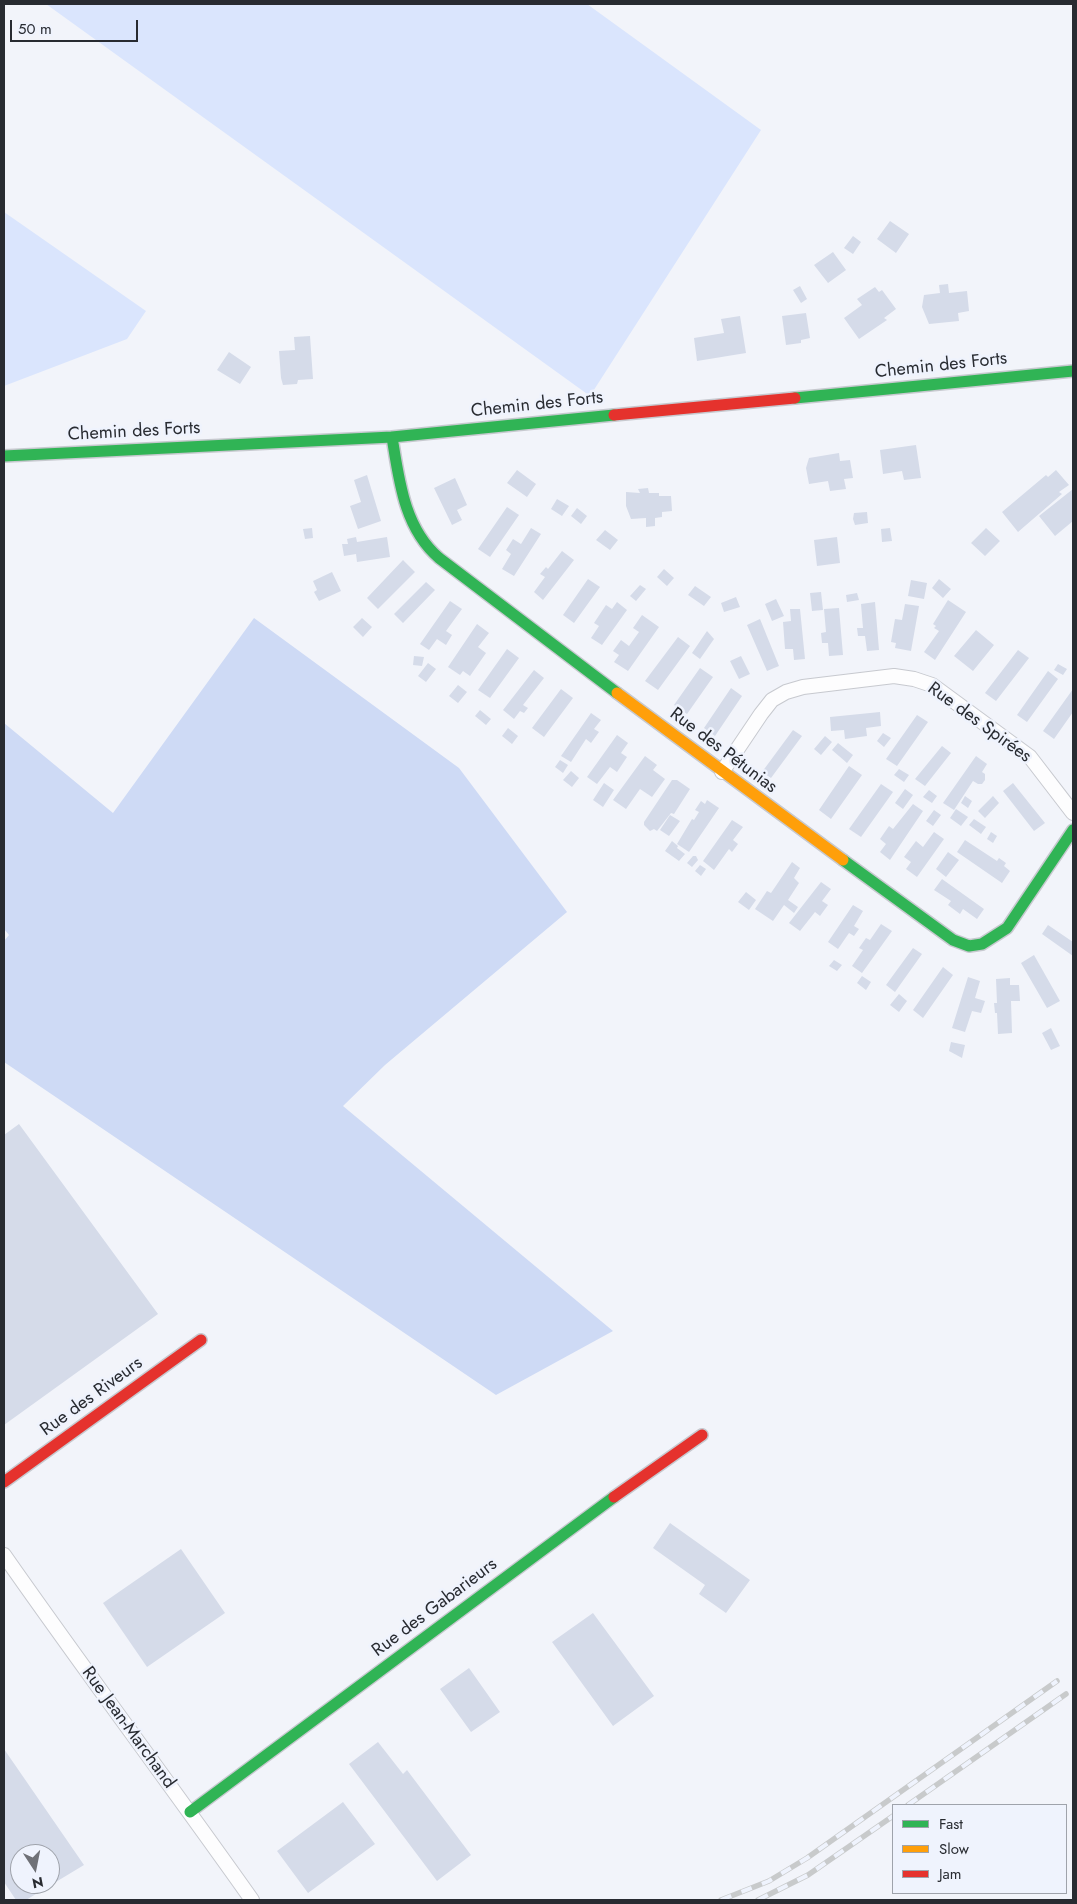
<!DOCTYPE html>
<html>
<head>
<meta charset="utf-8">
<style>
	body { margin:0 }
	#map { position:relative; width:1077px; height:1904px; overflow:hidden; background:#f2f4fa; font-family:Jost,sans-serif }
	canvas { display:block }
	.frame { position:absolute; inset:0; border:5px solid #282b31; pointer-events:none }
	.legend { position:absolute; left:892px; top:1804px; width:175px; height:90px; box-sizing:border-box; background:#eff3fd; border:1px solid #9fa3ab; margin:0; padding:6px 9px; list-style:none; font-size:15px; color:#282b31 }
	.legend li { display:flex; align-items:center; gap:10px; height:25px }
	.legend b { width:25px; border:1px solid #9fa3ab }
	.north { position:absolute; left:10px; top:1844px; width:50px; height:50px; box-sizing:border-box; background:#eff3fd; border:1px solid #9fa3ab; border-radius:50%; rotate:169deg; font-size:14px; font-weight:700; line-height:20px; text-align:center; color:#282b31 }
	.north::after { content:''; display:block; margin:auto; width:18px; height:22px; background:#6f7177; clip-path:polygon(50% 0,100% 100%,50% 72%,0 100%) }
	.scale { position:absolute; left:10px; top:20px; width:128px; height:22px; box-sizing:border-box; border:2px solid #282b31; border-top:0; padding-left:6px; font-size:15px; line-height:18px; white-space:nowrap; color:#282b31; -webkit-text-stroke:4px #eff3fd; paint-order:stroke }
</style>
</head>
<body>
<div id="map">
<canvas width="1077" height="1904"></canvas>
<div class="frame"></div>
<ul class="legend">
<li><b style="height:6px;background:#30b455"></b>Fast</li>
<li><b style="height:6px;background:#ff9f0a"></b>Slow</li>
<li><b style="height:6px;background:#e5322d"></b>Jam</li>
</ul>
<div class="north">N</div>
<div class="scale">50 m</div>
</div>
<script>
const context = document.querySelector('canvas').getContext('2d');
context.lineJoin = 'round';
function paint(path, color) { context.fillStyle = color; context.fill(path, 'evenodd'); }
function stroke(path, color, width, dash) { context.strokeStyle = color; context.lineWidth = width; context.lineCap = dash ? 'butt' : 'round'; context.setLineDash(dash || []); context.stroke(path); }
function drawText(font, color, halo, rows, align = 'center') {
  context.font = font + ' Jost,sans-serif'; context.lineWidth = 5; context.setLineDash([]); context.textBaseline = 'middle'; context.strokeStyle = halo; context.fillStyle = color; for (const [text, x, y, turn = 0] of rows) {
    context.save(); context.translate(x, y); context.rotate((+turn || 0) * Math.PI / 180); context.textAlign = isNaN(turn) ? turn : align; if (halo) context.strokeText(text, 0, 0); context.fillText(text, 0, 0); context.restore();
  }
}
const green = new Path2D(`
	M46,4h541l174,126 -171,266z
	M4,212l142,99 -19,28 -123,47z`);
const forest = new Path2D(`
	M254,618l205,150 108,144 -182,153 -42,41 270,225 -117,64 -492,-333v-121l5,-6 -5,-6v-206l109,90z`);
const building = new Path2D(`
	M890,221l19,13 -13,19 -19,-14z
	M853,236l8,6 -8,12 -9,-6z
	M833,252l13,18 -18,13 -14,-18z
	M948,284l1,9 18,-2 2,20 -11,2 1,8 -30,3 -7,-17 2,-12 16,-2 -1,-8z
	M800,286l7,13 -6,4 -8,-13z
	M875,287l4,5 3,-2 14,19 -12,9 3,2 -28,19 -15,-21 18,-13 -5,-6z
	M806,313l4,25 -9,2v3l-15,2 -4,-29z
	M740,316l6,37 -49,8 -3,-23 30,-5 -3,-14z
	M310,336l3,43 -15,1 -1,4 -14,1 -2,-7 -2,-27 16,-1 -1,-13z
	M229,352l22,15 -11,17 -23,-14z
	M916,445l5,33 -17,2 -2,-9 -19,3 -3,-24z
	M839,453l1,8 10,-1 3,18 -9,1 2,10 -16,2 -2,-10 -19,3 -3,-16 3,-10z
	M517,470l19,14 -9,13 -20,-14z
	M1056,470l13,15 -10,7 3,2 -44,38 -16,-20 44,-37 2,2z
	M367,475l14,46 -23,8 -8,-23 11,-4 -7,-22z
	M455,478l12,27 -10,5 5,10 -10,5 -18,-37z
	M648,488l1,5h10v3h12l1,15 -10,1v5l-7,1v8l-9,1v-9l-15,1 -5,-13v-14l14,1 -2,-4z
	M1073,489v32l-18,15 -16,-20z
	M557,499l12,7 -7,10 -11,-7z
	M507,507l12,8 -29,42 -12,-8z
	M577,508l10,8 -6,8 -10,-8z
	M867,512l1,11 -13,2 -2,-6 1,-6z
	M312,528l1,10 -8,1 -2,-10z
	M531,528l10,6 -27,42 -12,-7 9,-15 -5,-4 7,-11 8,5z
	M890,528l2,13 -10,1 -1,-13z
	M986,528l14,13 -15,15 -14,-13z
	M605,530l13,10 -8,10 -14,-10z
	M356,537l1,5 30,-5 3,20 -33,5 -1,-8 -12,2 -2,-12h6l-1,-5z
	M837,537l3,26 -23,3 -3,-26z
	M562,551l12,9 -31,40 -9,-8 11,-15 -5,-3 6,-7 2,2z
	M403,560l12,12 -37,37 -11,-11z
	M664,569l10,9 -7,8 -10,-9z
	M332,572l9,19 -22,10 -5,-9 3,-2 -4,-9z
	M588,579l12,8 -26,36 -11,-8z
	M939,579l12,10 -8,9 -11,-10z
	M911,580l16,3 -3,16 -16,-3z
	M426,582l9,8 -32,33 -9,-9z
	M640,585l6,4 -10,12 -6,-5z
	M695,586l16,11 -7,9 -16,-11z
	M821,592l2,18 -11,1 -2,-18z
	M857,593l2,7 -12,2 -1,-7z
	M736,597l4,10 -16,5 -3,-9z
	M776,599l8,17 -12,5 -7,-17z
	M948,600l18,12 -31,48 -11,-8 15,-21 -5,-3 2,-2 -3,-2z
	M450,601l12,8 -16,22 6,4 -6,10 -9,-6 -8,11 -9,-6z
	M617,602l10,8 -25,35 -11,-7 8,-12 -5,-3 12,-18 6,4z
	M875,602l4,48 -12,1 -2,-15h-7l-1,-8h6l-2,-24z
	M905,604l14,2 -8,45 -16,-3 1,-5 -5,-1 4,-23 7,1z
	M839,608l4,47 -14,1 -1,-13h-6l-1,-10 5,-1 -2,-23z
	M790,609h10l5,50 -11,1 -1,-11h-8l-2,-27 8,-1z
	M642,615l17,12 -31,44 -14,-9 5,-7 -6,-4 8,-11 8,6 10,-14 -6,-4z
	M362,618l10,9 -9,10 -10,-10z
	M760,619l19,47 -12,5 -20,-46z
	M477,624l12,9 -11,14 8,6 -16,23 -7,-5 -3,4 -12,-8z
	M976,630l18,15 -21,26 -19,-15z
	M707,631l7,8 -14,20 -8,-6z
	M678,637l12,9 -32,44 -13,-9z
	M507,649l12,9 -29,40 -12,-8z
	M1018,650l11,8 -33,43 -11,-8z
	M414,656l10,1 -2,9 -9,-1z
	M741,656l9,18 -11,5 -9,-18z
	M428,663l8,6 -10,13 -8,-6z
	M1058,664l9,5 -4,6 -9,-5z
	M700,668l13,9 -26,37 -13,-9z
	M534,670l10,8 -21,27 5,3 -4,5 -4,-2 -6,8 -11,-9z
	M1048,671l10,8 -31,43 -10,-7z
	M458,685l9,7 -9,11 -9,-7z
	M731,688l11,8 -27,40 -11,-8z
	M561,689l12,9 -29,39 -12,-9z
	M1073,689v23l-19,27 -11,-8z
	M480,710l11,9 -5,6 -11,-9z
	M880,712l1,14 -15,2 1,8 -22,3 -1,-9 -13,1 -1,-14z
	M591,713l10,7 -7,9 5,3 -8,11 -5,-4 -15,23 -10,-6z
	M917,715l11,7 -31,44 -11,-7z
	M508,728l10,8 -6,8 -10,-8z
	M793,730l9,6 -31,42 -9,-6z
	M883,733l8,5 -7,9 -7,-6z
	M617,735l11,8 -7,10 6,4 -10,15 -7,-5 -13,17 -10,-7z
	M825,736l7,6 -11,13 -7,-6z
	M838,743l15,12 -6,8 -15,-13z
	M942,746l9,7 -26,33 -10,-7z
	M645,756l12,9 -4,5 12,9 -13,18 -12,-8 -14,20 -13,-9z
	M976,756l11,8 -5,8 3,2v6l-3,4h-4l-5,-3 -19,29 -11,-7z
	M560,760l8,5 -5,8 -8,-6z
	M849,766l13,9 -31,44 -12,-9z
	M899,769l10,6 -5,7 -10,-7z
	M571,771l8,7 -7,9 -9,-7z
	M672,780h5l13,9 -16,25 -3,-1 -14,18 -3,-2 -4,2 -6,-6v-3z
	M604,783l10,7 -11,17 -10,-7z
	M1013,783l32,40 -11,8 -31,-40z
	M881,784l12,8 -32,45 -12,-8z
	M905,789l8,6 -10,14 -8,-6z
	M929,790l8,6 -5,7 -9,-6z
	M965,796l7,5 -4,7 -7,-5z
	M993,796l6,7 -14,15 -7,-7z
	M707,800l12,8 -30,44 -12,-8 15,-25 2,1 5,-8 -4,-2 6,-9 4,3z
	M913,804l10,7 -33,49 -10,-8 6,-8 -6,-5 9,-13 4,3z
	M956,809l12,8 -7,9 -11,-8z
	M934,810l7,5 -8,11 -7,-5z
	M670,815l10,6 -11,15 -9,-6z
	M974,819l12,8 -5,7 -12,-9z
	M732,820l11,7 -10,13 5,4 -6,8 -3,-3 -15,21 -11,-9z
	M934,832l10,7 -27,38 -11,-8 5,-7 -7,-5 12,-16 7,6z
	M991,832l6,4 -4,7 -6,-4z
	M965,840l32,21 2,-3 7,5 -2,3 6,5 -8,12 -45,-31z
	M672,841l6,5 -1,2 8,6 -6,7 -14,-10z
	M948,852l11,8 -13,17 -10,-8z
	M693,856h3l2,4 -6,7 -5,-4z
	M792,862l8,6 -6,10 5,5 -11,17 10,7 -4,6 -10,-8 -11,16 -18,-12 12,-18 4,2z
	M700,865l6,4 -5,7 -6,-5z
	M942,879l42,30 -7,10 -14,-10 -3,5 -12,-9 3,-4 -17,-11z
	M821,882l10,7 -9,12 6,4 -8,11 -5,-4 -15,19 -11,-8z
	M746,892l10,8 -7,10 -11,-8z
	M853,905l10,6 -9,15 5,3 -5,7 -5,-3 -11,16 -10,-7z
	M881,924l11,7 -30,42 -10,-7 11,-16 -4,-2 7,-10 4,2z
	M1048,925l25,17v14l-31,-22z
	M913,948l9,6 -27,38 -9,-7z
	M1034,955l26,46 -13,7 -26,-45z
	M834,960l8,5 -5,6 -8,-5z
	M943,967l10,8 -30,43 -10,-8z
	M862,976l9,6 -5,8 -9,-7z
	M968,977l12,4 -5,17 10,3 -4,12 -9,-2 -7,21 -13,-4z
	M1010,978v7h9l1,16h-9l1,32 -14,1 -1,-21h-2l-1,-10h3l-1,-24z
	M899,994l8,7 -8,11 -9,-7z
	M1051,1028l9,18 -9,4 -9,-17z
	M951,1042l14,3 -3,13 -13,-7z
	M19,1124l139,190 -154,111v-290z
	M670,1523l80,57 -24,33 -27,-19 6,-9 -52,-37z
	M181,1549l44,64 -78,54 -44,-64z
	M593,1613l61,83 -41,30 -61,-84z
	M469,1668l31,44 -29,20 -31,-43z
	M378,1742l25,32 4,-4 64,85 -34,26 -88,-117z
	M4,1749l80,116 -58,35h-10l-12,-18zM20,1854h30v30h-30z
	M343,1802l32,42 -67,49 -31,-42z`);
const street = new Path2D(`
	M722,772l39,-58 11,-14 14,-8 17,-5 91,-11 20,3 18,6 98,72 43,56
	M4,1555c81,116 166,229 248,345`);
const fast = new Path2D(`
	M795,398l278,-27
	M392,437c7,43 12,91 47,121l178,135
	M4,456l388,-19 222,-22
	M843,860l110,80 16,6 13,-2 25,-16 66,-98
	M190,1812l424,-315`);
const slow = new Path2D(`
	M617,693l226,167`);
const jam = new Path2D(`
	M614,415l181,-17
	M4,1482l197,-142
	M614,1497l88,-62`);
const rail = new Path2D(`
	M908,1805l158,-111
	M721,1900l48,-19 38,-23 250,-177
	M758,1900l50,-25 85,-59`);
const streetNames = [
	["Chemin des Forts",941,366,-6],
	["Chemin des Forts",537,405,-6],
	["Chemin des Forts",134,432,-3],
	["Rue des Spirées",979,723,36],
	["Rue des Pétunias",723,751,37],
	["Rue des Riveurs",92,1397,-36],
	["Rue des Gabarieurs",435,1608,-37],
	["Rue Jean-Marchand",128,1728,54]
];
paint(green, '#dae5fd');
paint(forest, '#cedaf5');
paint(building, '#d5dbe9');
stroke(street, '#c7c9cf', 16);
stroke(fast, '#c7c9cf', 14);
stroke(slow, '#c7c9cf', 14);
stroke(jam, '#c7c9cf', 14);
stroke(street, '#fdfdfe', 14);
stroke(fast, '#30b455', 11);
stroke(slow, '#ff9f0a', 11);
stroke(jam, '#e5322d', 11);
stroke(rail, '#c8cacb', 5.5);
stroke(rail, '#eff3fd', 4, [11]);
drawText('18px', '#282b31', '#eff3fd', streetNames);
</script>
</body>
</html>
